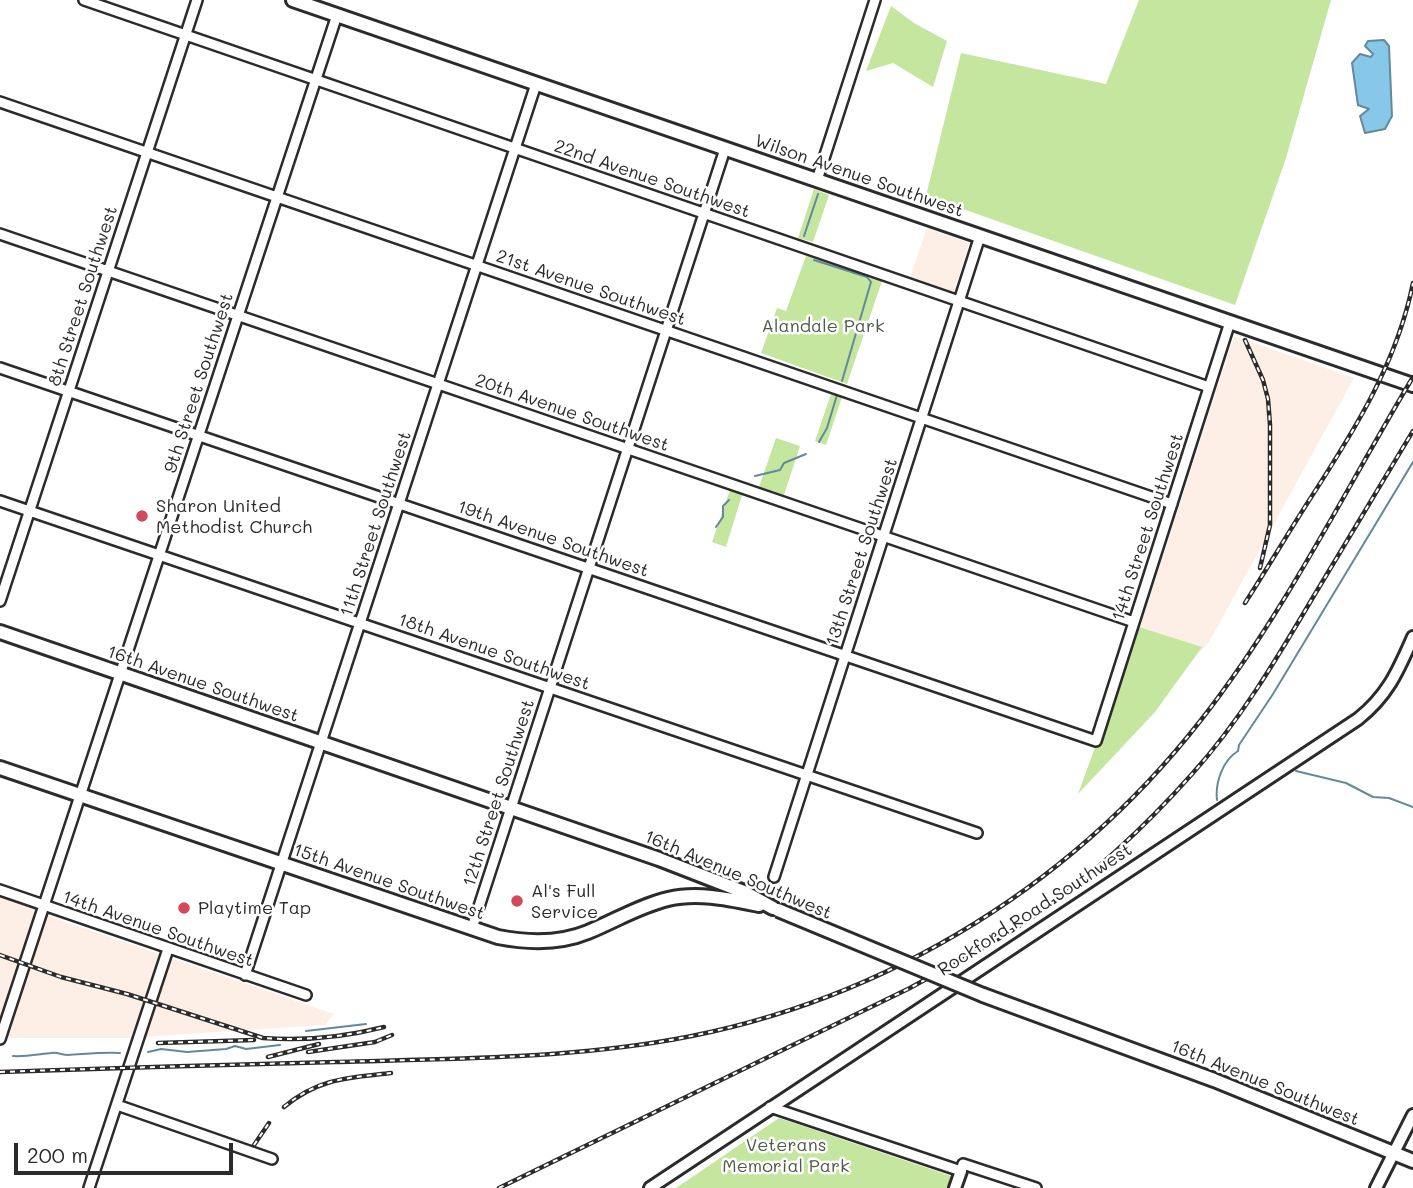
<!DOCTYPE html>
<html>
<head>
<meta charset="utf-8">
<style>
	body { margin:0 }
	#map { position:relative; width:1413px; height:1188px; overflow:hidden; background:#fff; font-family:Mali,sans-serif }
	canvas { display:block }
	.scale { position:absolute; left:14px; top:1143px; width:219px; height:32px; box-sizing:border-box; border:4px solid #2b2b2b; border-top:0; padding-left:9px; font-size:21px; line-height:24px; white-space:nowrap; color:#2b2b2b; -webkit-text-stroke:5px #fff; paint-order:stroke }
</style>
</head>
<body>
<div id="map">
<canvas width="1413" height="1188"></canvas>
<div class="scale">200 m</div>
</div>
<script>
const context = document.querySelector('canvas').getContext('2d');
context.lineJoin = 'round';
function paint(path, color) { context.fillStyle = color; context.fill(path, 'evenodd'); }
function stroke(path, color, width, dash) { context.strokeStyle = color; context.lineWidth = width; context.lineCap = dash ? 'butt' : 'round'; context.setLineDash(dash || []); context.stroke(path); }
function drawText(font, color, halo, rows, align = 'center') {
  context.font = font + ' Mali,sans-serif'; context.lineWidth = 5; context.setLineDash([]); context.textBaseline = 'middle'; context.strokeStyle = halo; context.fillStyle = color; for (const [text, x, y, turn = 0] of rows) {
    context.save(); context.translate(x, y); context.rotate((+turn || 0) * Math.PI / 180); context.textAlign = isNaN(turn) ? turn : align; if (halo) context.strokeText(text, 0, 0); context.fillText(text, 0, 0); context.restore();
  }
}
const built = new Path2D(`
	M927,228l42,15 -15,49 -44,-15z
	M1234,336l120,42 -145,264 -114,125z
	M0,895l60,25 274,94 -9,11 -197,13h-128z`);
const green = new Path2D(`
	M1139,0h192l-45,158 -51,147 -309,-109 35,-143 145,31z
	M891,6l23,17 33,18 -14,46 -40,-24 -27,8z
	M814,189l15,6 -16,47 -15,-4z
	M806,256l76,25 -35,103 -86,-31 16,-45 9,3z
	M831,394l11,3 -16,48 -11,-4z
	M776,438l24,8 -16,49 -25,-8z
	M730,490l12,5 -16,52 -14,-5z
	M1139,627l63,20 -47,65 -77,82z
	M779,1118l172,58 -4,12h-271z`);
const water = new Path2D(`
	M1384,40l5,6 3,70 -7,13 -20,4 -5,-17 9,-7 -11,-4 -6,-42 8,-9 11,3 2,-3 -8,-8 3,-5z`);
const stream = new Path2D(`
	M804,236l14,-42
	M814,260l53,17 4,5 -29,99
	M819,442l8,-14 10,-33
	M755,476l25,-6 4,-7 22,-9
	M716,527l7,-10v-11l6,-6
	M1296,771l50,12 27,14 16,1 24,9
	M1217,800c-2,-18 6,-40 21,-49l1,-6 34,-51 140,-232
	M306,1031l60,-7
	M148,1052l13,-3 26,3 39,-3 9,-3 11,3 34,-4
	M13,1056c11,1 27,-2 38,-3 7,-1 11,2 17,2 18,-1 34,-3 52,-2`);
const minor = new Path2D(`
	M84,0l1125,387
	M0,102l1172,402
	M817,180l58,-180
	M0,234l1134,388
	M0,368l1096,373 134,-419
	M0,501l977,332
	M0,601l197,-601
	M774,877l206,-641
	M0,890l306,105
	M472,928l253,-779
	M245,975l291,-891
	M0,1039l337,-1024
	M117,1105l155,54
	M770,1107l191,64 2,-7 73,24
	M89,1188l79,-239`);
const tertiary = new Path2D(`
	M650,1188l708,-469c30,-24 40,-48 55,-82
	M955,1188l6,-17
	M1376,1188l37,-73`);
const secondary = new Path2D(`
	M293,0l1120,385
	M0,632l659,227 85,33 29,16
	M0,768l498,169c31,6 61,7 90,-5 27,-11 51,-26 80,-33 30,-7 61,0 91,6
	M983,995l231,85 199,81`);
const rail = new Path2D(`
	M1245,340l18,40 5,19 2,26v100l-10,43
	M1245,603c22,-34 43,-70 65,-104 44,-68 87,-136 103,-216
	M0,955l61,22 66,17 136,44c40,3 82,-1 121,-11
	M158,1043l96,-3
	M308,1052l67,-10 17,-7
	M268,1057l51,-13
	M0,1072c112,-4 223,-7 335,-10 105,-3 212,-3 317,-19 217,-33 414,-150 549,-323 83,-106 143,-228 212,-343
	M284,1107c35,-29 64,-29 107,-34
	M254,1145l15,-22
	M499,1188l411,-200c42,-23 85,-45 124,-72 58,-40 111,-89 158,-142 47,-52 84,-114 120,-175 34,-56 67,-112 101,-168`);
const secondaryBridge = new Path2D(`
	M778,910l205,85`);
const markers = [
	[142,516,7,"#d1495b"],
	[517,901,7,"#d1495b"],
	[184,908,7,"#d1495b"]
];
const streetNames = [
	["Wilson Avenue Southwest",859,176,19],
	["22nd Avenue Southwest",652,179,19],
	["21st Avenue Southwest",591,288,19],
	["8th Street Southwest",83,296,-72],
	["9th Street Southwest",199,383,-72],
	["20th Avenue Southwest",572,413,19],
	["11th Street Southwest",376,524,-72],
	["14th Street Southwest",1148,527,-72],
	["19th Avenue Southwest",553,539,19],
	["13th Street Southwest",862,552,-72],
	["18th Avenue Southwest",494,652,19],
	["16th Avenue Southwest",203,684,19],
	["12th Street Southwest",499,793,-72],
	["16th Avenue Southwest",738,875,23],
	["15th Avenue Southwest",389,882,19],
	["Rockford Road Southwest",1035,910,-33],
	["14th Avenue Southwest",158,929,19],
	["16th Avenue Southwest",1265,1083,22]
];
const parkNames = [
	["Alandale Park",823,326],
	["Veterans",786,1145],
	["Memorial Park",786,1166]
];
const poiNames = [
	["Sharon United",156,506],
	["Methodist Church",156,527],
	["Al's Full",531,891],
	["Service",531,912],
	["Playtime Tap",198,908]
];
paint(built, '#fdefe5');
paint(green, '#c4e69f');
paint(water, '#87c8e8');
stroke(water, '#62899c', 2);
stroke(stream, '#62899c', 2);
stroke(minor, '#2b2b2b', 14);
stroke(tertiary, '#2b2b2b', 16);
stroke(secondary, '#2b2b2b', 18);
stroke(minor, '#fff', 9);
stroke(tertiary, '#fff', 10);
stroke(secondary, '#fff', 12);
stroke(rail, '#2b2b2b', 4.5);
stroke(rail, '#fff', 2, [5]);
stroke(secondaryBridge, '#2b2b2b', 18, []);
stroke(secondaryBridge, '#fff', 12);
for (const [x, y, r, color] of markers) { const dot = new Path2D(); dot.arc(x, y, r, 0, 2 * Math.PI); context.fillStyle = color; context.fill(dot); stroke(dot, '#fff', 2.5); }
drawText('18px', '#2b2b2b', '#fff', streetNames);
drawText('18px', '#515a48', '#fff', parkNames);
drawText('18px', '#2b2b2b', '#fff', poiNames, 'left');
</script>
</body>
</html>
